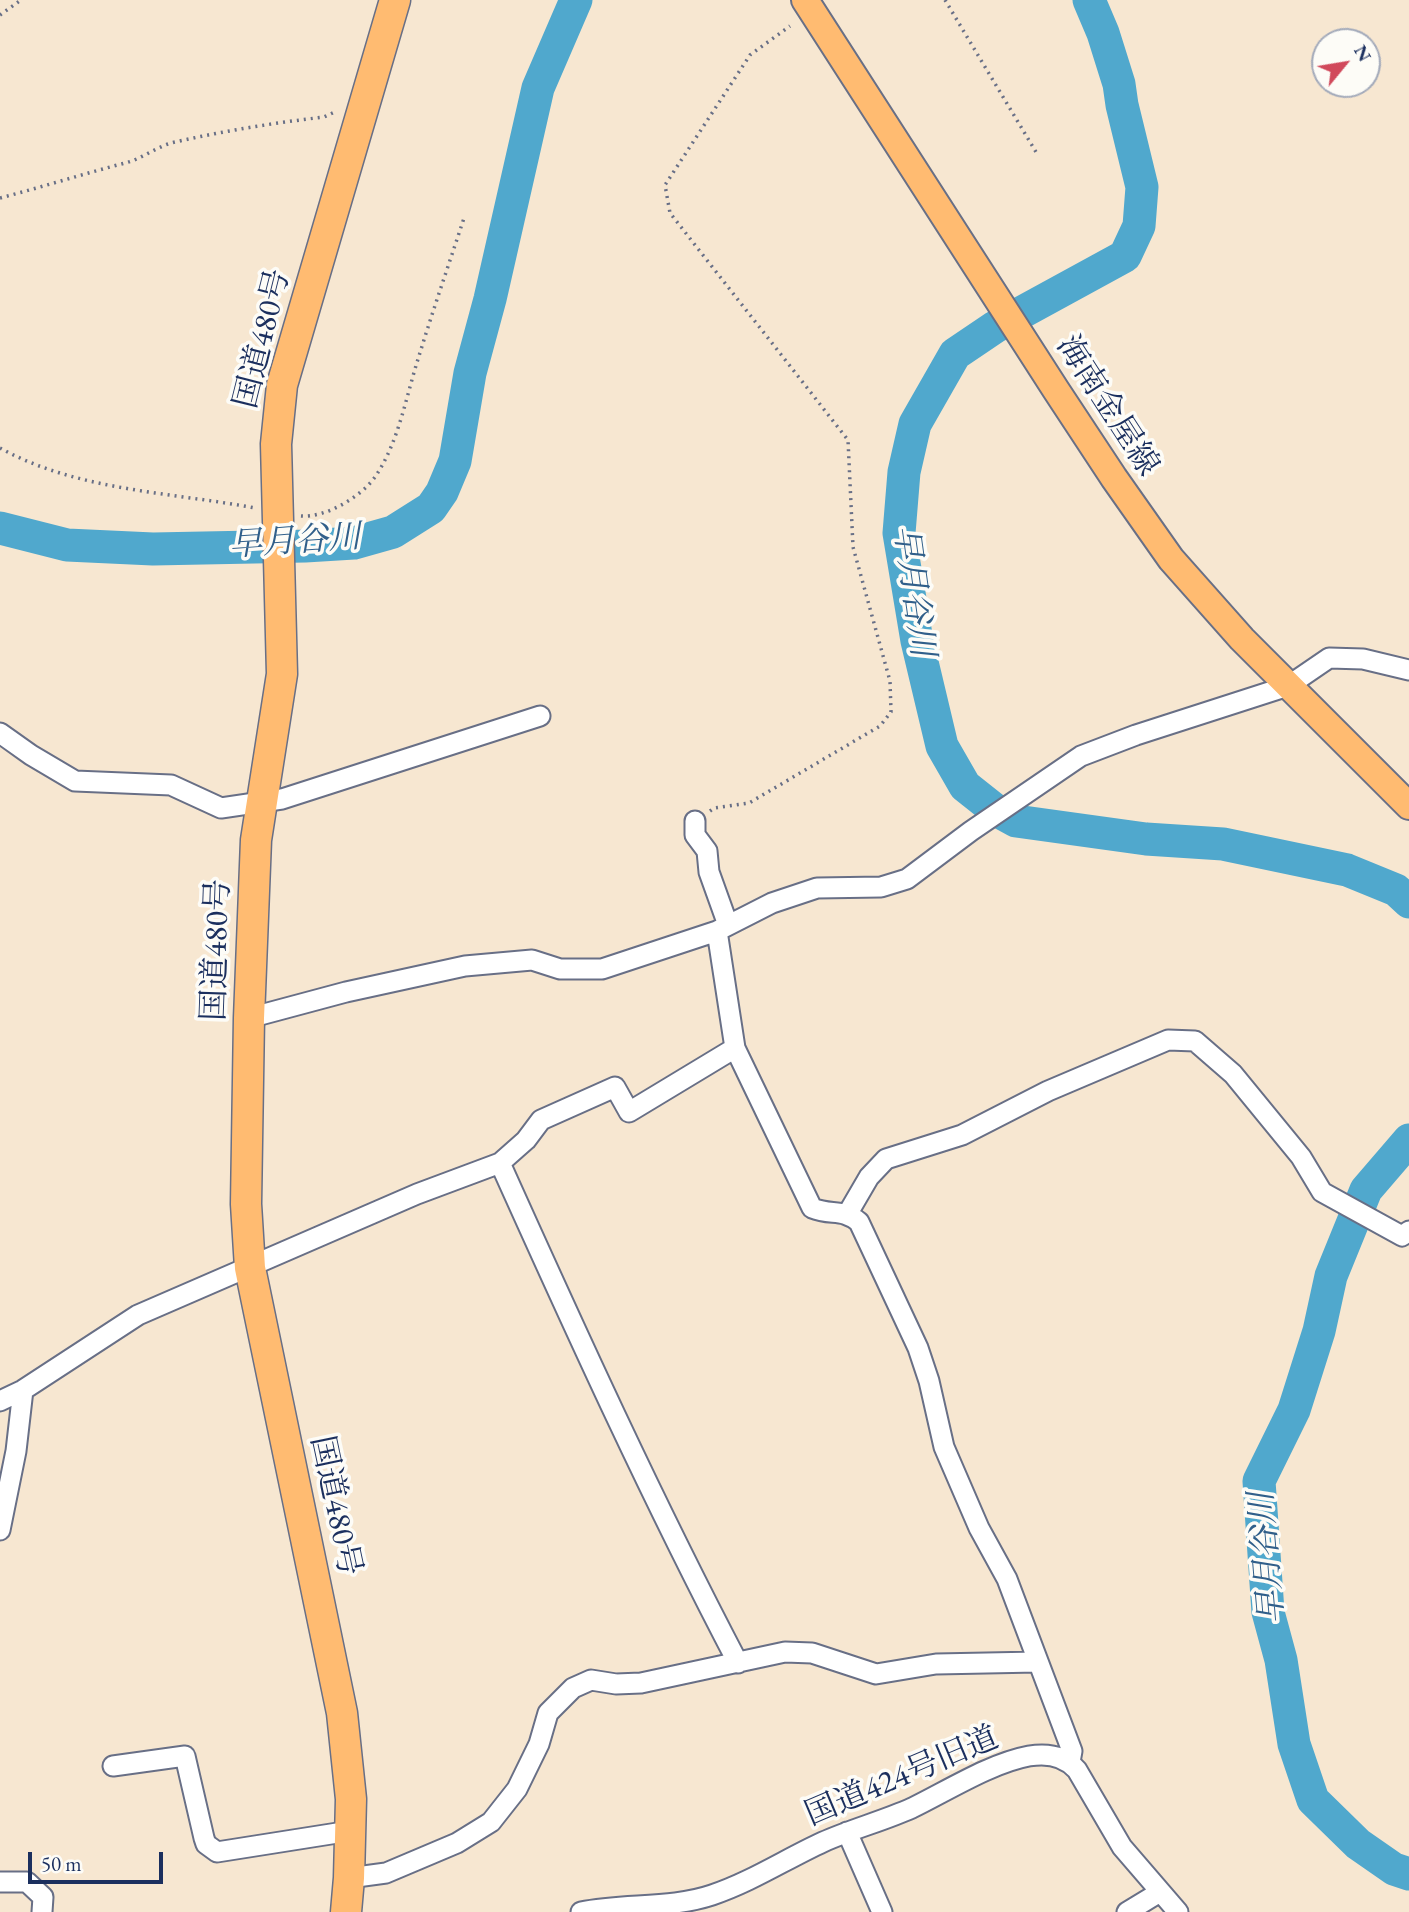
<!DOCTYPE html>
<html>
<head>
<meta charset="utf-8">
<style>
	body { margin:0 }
	#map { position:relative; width:1409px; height:1912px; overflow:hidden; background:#f7e7d1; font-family:"EB Garamond",serif }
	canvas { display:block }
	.north { position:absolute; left:1311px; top:28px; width:70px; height:70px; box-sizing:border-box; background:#fdfcf7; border:2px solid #a3aaba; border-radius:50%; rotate:60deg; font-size:19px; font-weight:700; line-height:28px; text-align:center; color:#1b2f5e }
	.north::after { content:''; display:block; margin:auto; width:24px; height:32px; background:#d1495b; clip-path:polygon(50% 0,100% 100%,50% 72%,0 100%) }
	.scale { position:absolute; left:28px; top:1852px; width:135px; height:32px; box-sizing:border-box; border:4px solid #1b2f5e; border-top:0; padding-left:9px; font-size:21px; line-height:24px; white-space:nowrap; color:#1b2f5e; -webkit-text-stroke:5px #fdfcf7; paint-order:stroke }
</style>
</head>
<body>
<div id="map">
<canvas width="1409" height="1912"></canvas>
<div class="north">N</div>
<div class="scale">50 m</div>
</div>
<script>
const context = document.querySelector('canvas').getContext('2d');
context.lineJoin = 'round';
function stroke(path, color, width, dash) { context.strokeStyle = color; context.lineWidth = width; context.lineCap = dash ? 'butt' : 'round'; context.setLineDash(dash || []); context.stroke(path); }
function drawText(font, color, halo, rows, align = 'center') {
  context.font = font + ' "EB Garamond","Noto Serif JP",serif'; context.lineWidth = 7; context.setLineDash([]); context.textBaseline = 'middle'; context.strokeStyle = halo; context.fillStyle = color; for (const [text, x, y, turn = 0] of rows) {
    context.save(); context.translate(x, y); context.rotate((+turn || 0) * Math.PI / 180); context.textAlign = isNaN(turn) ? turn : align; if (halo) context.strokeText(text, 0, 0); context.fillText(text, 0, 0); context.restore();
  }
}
const river = new Path2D(`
	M1089,0l14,33 16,51 3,21 20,82 -3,39 -14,30 -130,71 -40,27 -40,70 -11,48 -5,61 18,108 25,105 23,40 29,23 22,12 130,18 77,5 124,26 49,20 13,12
	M0,528l67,17 86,4 152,-3 49,-3 39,-11 38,-24 11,-16 13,-31 15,-88 20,-74 48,-211 38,-88
	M1409,1140l-43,50 -35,86 -12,55 -25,79 -35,71 9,131 13,48 13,84 19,56 45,44 36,25 15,5`);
const path = new Path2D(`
	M945,0l91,152
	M0,15l21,-15
	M0,198c42,-11 83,-24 125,-35 17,-4 32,-17 50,-21 49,-11 98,-19 149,-25l13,-6
	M0,448c78,43 170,44 255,60
	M301,516c24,2 60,-19 74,-39 24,-35 31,-81 44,-121 14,-46 30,-92 45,-138
	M710,811l4,-3 35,-5 131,-77 11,-14 -1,-31 -37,-134 -5,-107 -178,-227 -5,-28 85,-130 40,-29`);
const minor = new Path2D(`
	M0,733l31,22 44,26 96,4 50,23 61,-9 258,-83
	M695,821v14l12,16 2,21 19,53
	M717,931l18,117 77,160c20,8 30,0 47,14l59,126 11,33 15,66 35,81 28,51 65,172 -2,11
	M249,1018l97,-26 119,-26 67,-6 28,9h42l115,-38 55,-28 45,-15 64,-1 26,-8 64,-48 110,-75 55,-21 152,-49 41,-28 34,1 46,11
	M500,1163c76,169 152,336 238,500
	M848,1213l21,-36 17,-18 76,-24 86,-44 120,-51 27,1 38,33 68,83 21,35 80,44 7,-5
	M0,1401l23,-11 115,-75 279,-121 83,-31 26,-23 15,-20 74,-33 14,25 106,-64
	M0,1530l16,-79 7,-61
	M113,1766l72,-10 19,82 2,6 11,8 133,-21
	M847,1832l35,80
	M349,1878l37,-5 71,-30 34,-21 26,-33 22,-45 9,-31 25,-25 18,-8 25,4 25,-1 144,-31 27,1 64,21 60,-10 101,-2
	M0,1882h27l16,15 -1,15
	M581,1912c43,-9 90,-3 131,-17 39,-13 74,-36 111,-53 29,-13 60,-21 89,-34 35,-17 79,-45 117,-52 18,-3 35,-1 48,14l45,77 56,65
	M1127,1912l33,-20`);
const major = new Path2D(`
	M805,0l251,390 58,88 57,81 71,80 167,167`);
const highway = new Path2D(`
	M346,1912l3,-34 2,-79 -9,-86 -92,-445 -4,-64 3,-186 7,-178 26,-166 -6,-230 6,-59 113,-385`);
const streetNames = [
	["国道480号",263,339,-76],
	["海南金屋線",1107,406,57],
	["国道480号",217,950,-88],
	["国道480号",335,1506,78],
	["国道424号旧道",902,1777,-23]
];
const waterNames = [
	["早月谷川",295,542,-4],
	["早月谷川",913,591,82],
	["早月谷川",1268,1558,-95]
];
stroke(river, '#50a8cd', 33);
stroke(minor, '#686f86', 23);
stroke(major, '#686f86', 30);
stroke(highway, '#686f86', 33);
stroke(path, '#686f86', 3.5, [2, 5]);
stroke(minor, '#fff', 19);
stroke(major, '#ffbb71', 26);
stroke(highway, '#ffbb71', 30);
drawText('32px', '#1b2f5e', '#fdfcf7', streetNames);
drawText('italic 33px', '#305f8a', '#fdfcf7', waterNames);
</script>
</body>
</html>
